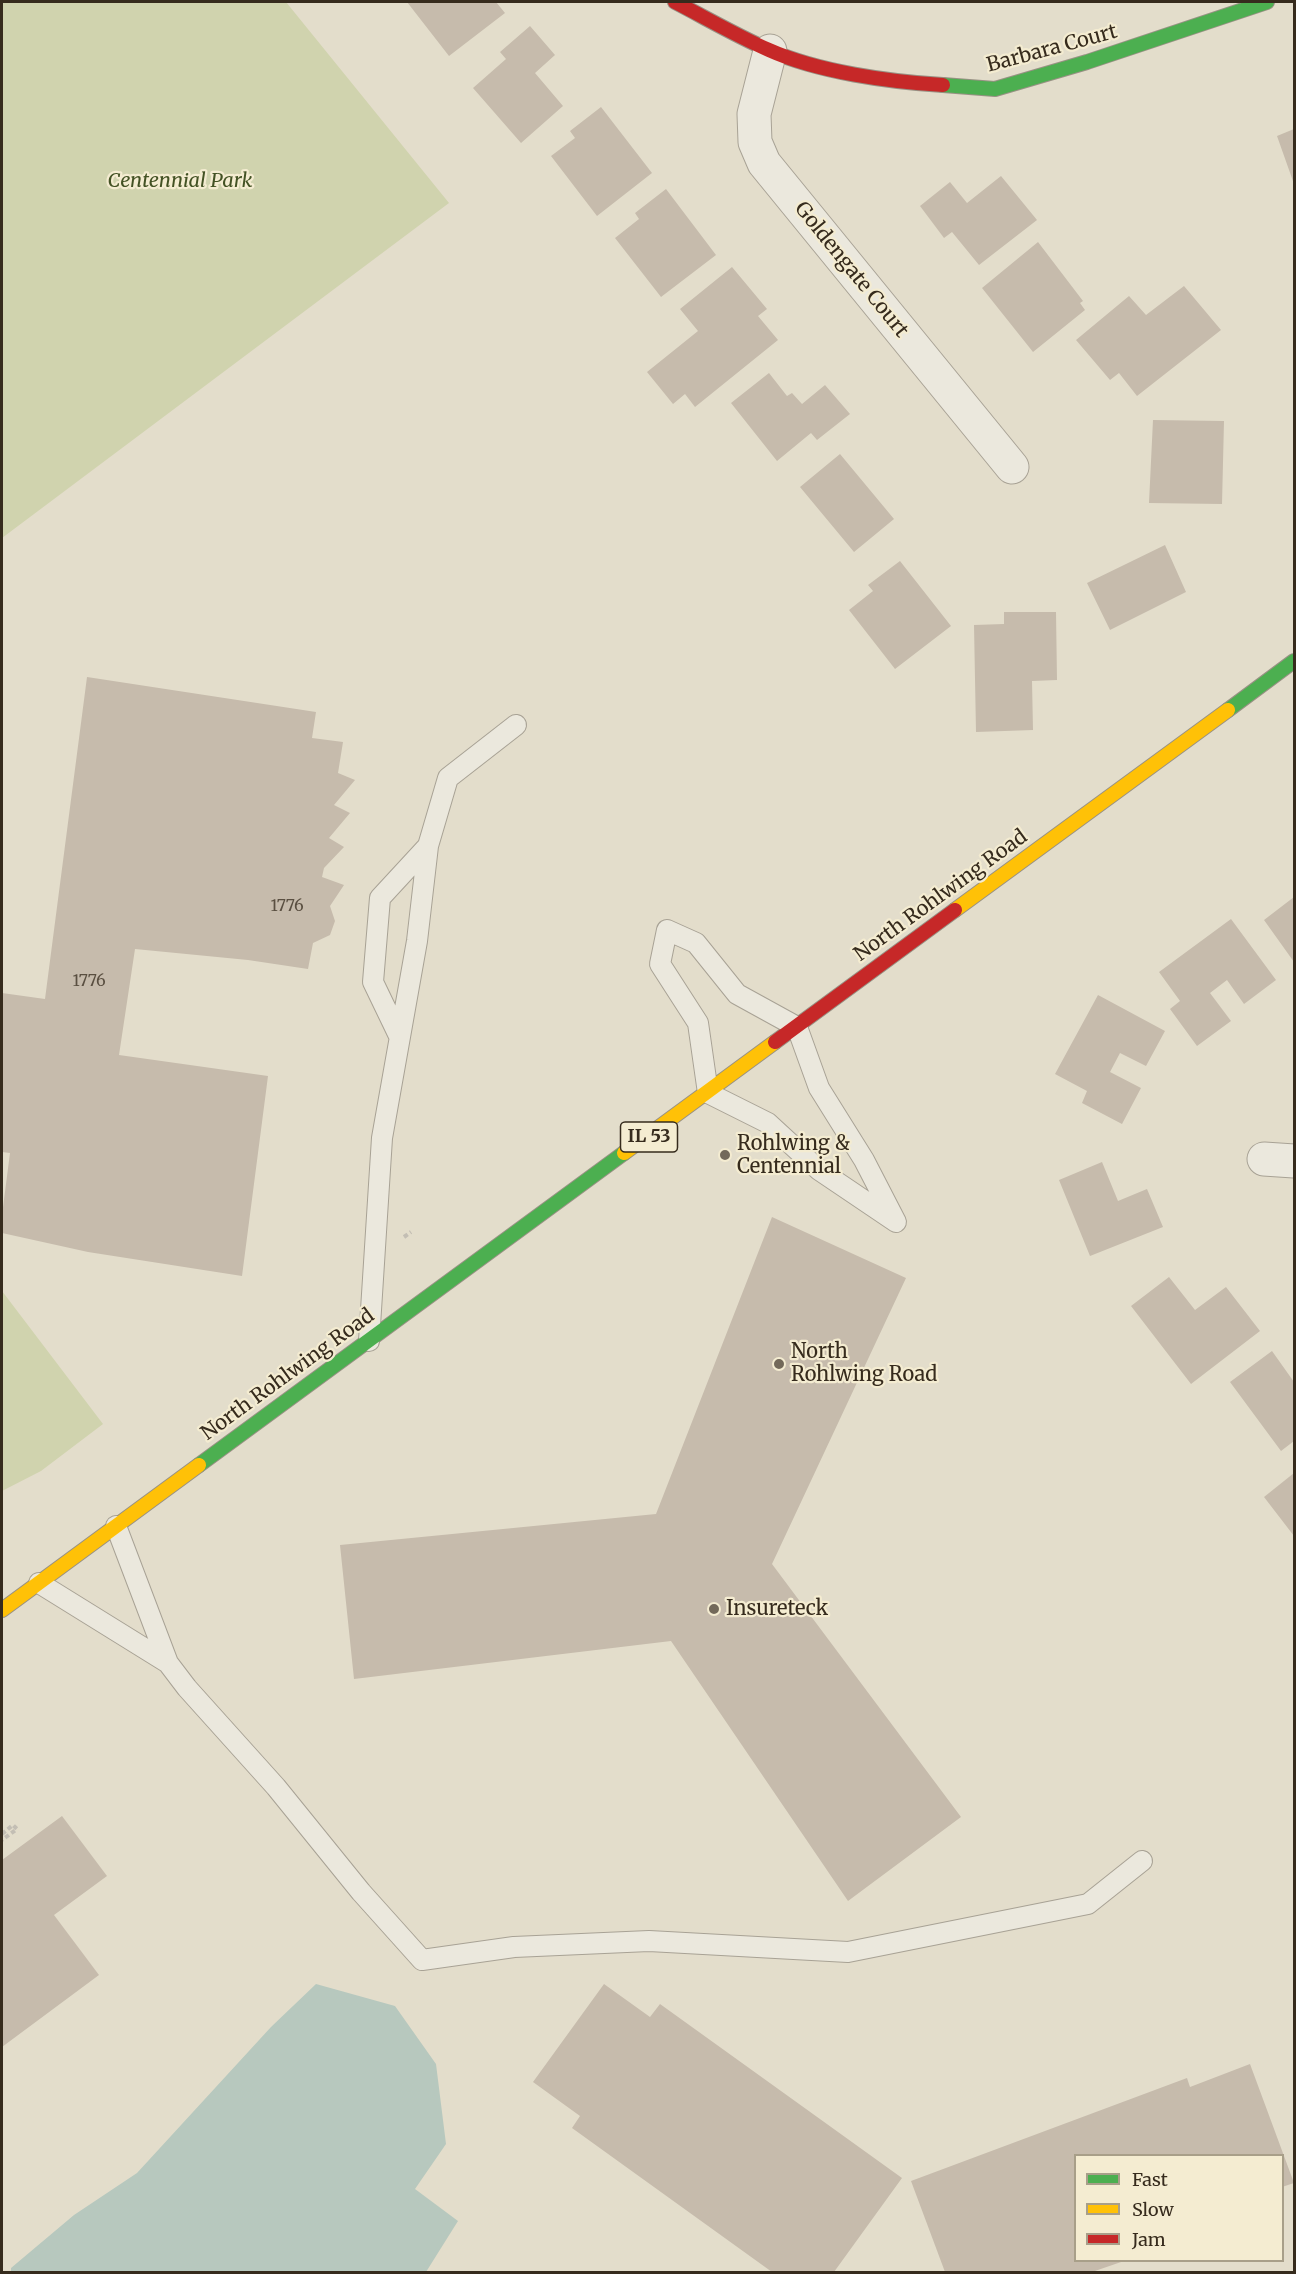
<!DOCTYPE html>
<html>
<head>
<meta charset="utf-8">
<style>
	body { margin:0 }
	#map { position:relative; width:1296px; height:2274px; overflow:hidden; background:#e3ddcb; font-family:Merriweather,serif }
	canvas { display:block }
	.frame { position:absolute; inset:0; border:3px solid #362b1d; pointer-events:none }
	.legend { position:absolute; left:1074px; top:2154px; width:210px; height:108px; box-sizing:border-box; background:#f4ecd1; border:2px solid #a89f89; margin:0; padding:8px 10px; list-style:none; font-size:18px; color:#362b1d }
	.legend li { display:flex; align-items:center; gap:12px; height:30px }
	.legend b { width:30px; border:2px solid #a89f89 }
</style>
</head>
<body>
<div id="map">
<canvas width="1296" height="2274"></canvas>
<div class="frame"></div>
<ul class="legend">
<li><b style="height:8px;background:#4caf50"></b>Fast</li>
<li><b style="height:8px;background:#ffc107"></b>Slow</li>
<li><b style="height:8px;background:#c62828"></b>Jam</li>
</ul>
</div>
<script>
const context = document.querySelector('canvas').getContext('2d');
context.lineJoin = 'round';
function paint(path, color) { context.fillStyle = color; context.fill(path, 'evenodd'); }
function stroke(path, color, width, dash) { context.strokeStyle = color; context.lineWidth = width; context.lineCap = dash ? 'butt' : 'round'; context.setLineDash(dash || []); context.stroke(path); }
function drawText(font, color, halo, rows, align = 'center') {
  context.font = font + ' Merriweather,serif'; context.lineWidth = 4.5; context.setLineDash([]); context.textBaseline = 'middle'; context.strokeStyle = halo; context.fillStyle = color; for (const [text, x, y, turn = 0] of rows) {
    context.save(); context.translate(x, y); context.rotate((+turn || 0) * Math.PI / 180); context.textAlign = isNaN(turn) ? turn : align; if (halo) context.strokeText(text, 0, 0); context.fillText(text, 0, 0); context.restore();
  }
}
const green = new Path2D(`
	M2,2h284l163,201 -447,335z
	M2,1291l101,133 -62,47 -39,20z`);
const water = new Path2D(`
	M316,1984l79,22 41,58 10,80 -31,45 43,32 -32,51h-415v-4l63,-53 63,-42 134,-146z`);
const building = new Path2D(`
	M407,2h89l9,11 -56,43z
	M530,26l25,29 -20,18 28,33 -42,37 -48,-55 33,-29 -6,-7z
	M601,107l51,66 -55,43 -46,-60 24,-18 -5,-7z
	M1294,129v55l-17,-48z
	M1001,176l36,44 -58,45 -27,-33 -8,6 -24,-32 30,-24 17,21z
	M666,189l50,66 -55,42 -46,-59 24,-19 -4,-6z
	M1038,242l45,59 -3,2 5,7 -52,42 -51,-64z
	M732,267l35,42 -9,7 20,24 -83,67 -10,-13 -12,10 -26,-32 51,-41 -18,-22z
	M1184,286l37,44 -84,66 -18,-23 -9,7 -34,-40 53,-44 17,19z
	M769,373l18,23 5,-3 10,11 23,-19 25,29 -33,26 -6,-7 -34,28 -46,-58z
	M1153,420l71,1 -2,83 -73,-1z
	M840,454l54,65 -40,33 -54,-65z
	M1165,545l21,47 -76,38 -23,-47z
	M900,561l51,65 -56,43 -46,-59 24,-19 -5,-6z
	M1004,612h52l1,68 -25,1 1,49 -57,2 -2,-107 30,-1z
	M87,677l229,35 -4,26 31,4 -5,31 17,7 -21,25 16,8 -21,25 15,9 -20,21 -2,9 22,8 -14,21 5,15 -5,14 -17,8 -5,26 -60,-9 -113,-11 -16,106 149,21 -26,200 -154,-24 -86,-19v-18l8,-62 -8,-1v-159l43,6z
	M1294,897v65l-30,-42z
	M1231,919l45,61 -32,24 -17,-24 -17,13 21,28 -34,25 -27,-37 10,-8 -21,-29z
	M1098,995l67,36 -19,35 -26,-13 -10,19 31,16 -19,36 -40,-21 5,-12 -32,-17z
	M1102,1162l16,39 29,-12 16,38 -73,29 -31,-76z
	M772,1217l134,61 -134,286 189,253 -113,84 -177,-260 -317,38 -14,-134 316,-31z
	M1169,1277l26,33 31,-23 34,44 -69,53 -60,-78z
	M1272,1351l22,31v59l-13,10 -51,-69z
	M1294,1473v63l-30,-39z
	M62,1816l45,60 -53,39 45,60 -97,72v-187z
	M604,1984l46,33 10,-13 242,174 -68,94h-62l-200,-144 8,-12 -47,-34z
	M1250,2064l44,119 -12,4v-31h-206v104l48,1 -32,11h-147l-34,-91 276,-103 3,9z`);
const path = new Path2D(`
	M404,1237l7,-5
	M2,1834l11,-9 4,4 -15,11`);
const lane = new Path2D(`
	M667,930l29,13 41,51 60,33 22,61 45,72 32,62 -77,-52 -51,-47 -60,-30 -10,-70 -38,-59z
	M399,1036l-26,-54 7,-84 48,-52
	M369,1341l13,-203 35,-197 11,-95 20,-68 68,-53
	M39,1583l129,80 -52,-137
	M168,1663l19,25 89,99 85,105 61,68 92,-13 135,-6 199,11 240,-48 54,-43`);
const street = new Path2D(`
	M770,51l-16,63 1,28 9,21 248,304
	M1264,1159l30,2`);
const fast = new Path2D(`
	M943,85l52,4 92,-27 180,-60
	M1228,710l66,-49
	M199,1465l425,-312`);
const slow = new Path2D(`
	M955,910l273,-200
	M624,1153l151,-111
	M2,1610l197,-145`);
const jam = new Path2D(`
	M675,2c31,16 62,34 94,48 49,22 121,32 174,35
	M775,1042l180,-132`);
const markers = [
	[725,1155,6,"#73695a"],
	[779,1364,6,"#73695a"],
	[714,1609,6,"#73695a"]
];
const numberNames = [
	["1776",287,906],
	["1776",89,981]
];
const shields = [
	[649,1137,57]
];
const shieldNames = [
	["IL 53",649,1137]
];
const streetNames = [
	["Barbara Court",1052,49,-15],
	["Goldengate Court",851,270,51],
	["North Rohlwing Road",941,896,-36],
	["North Rohlwing Road",288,1375,-36]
];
const parkNames = [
	["Centennial Park",180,181]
];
const poiNames = [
	["Rohlwing &",737,1144],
	["Centennial",737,1167],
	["North",791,1352],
	["Rohlwing Road",791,1375],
	["Insureteck",726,1609]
];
paint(green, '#d0d3ae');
paint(water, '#b7c8be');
paint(building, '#c6bbac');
stroke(lane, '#a8a295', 22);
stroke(street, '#a8a295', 35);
stroke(fast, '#989184', 16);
stroke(slow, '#989184', 16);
stroke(jam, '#989184', 16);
stroke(path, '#c3beb4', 4, [4.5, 3]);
stroke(lane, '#ebe8dd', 20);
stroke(street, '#ebe8dd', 33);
stroke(fast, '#4caf50', 14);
stroke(slow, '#ffc107', 14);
stroke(jam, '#c62828', 14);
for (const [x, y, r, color] of markers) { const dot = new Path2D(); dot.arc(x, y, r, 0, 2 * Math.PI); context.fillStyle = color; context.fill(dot); stroke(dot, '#f4ecd1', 2); }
drawText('16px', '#5a4f41', null, numberNames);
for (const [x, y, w] of shields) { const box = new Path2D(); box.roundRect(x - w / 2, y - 15, w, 30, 4.5); context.fillStyle = '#f4ecd1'; context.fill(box); stroke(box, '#362b1d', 1.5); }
drawText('bold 18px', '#362b1d', null, shieldNames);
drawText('20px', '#362b1d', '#f4ecd1', streetNames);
drawText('italic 20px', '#435224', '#f4ecd1', parkNames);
drawText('20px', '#362b1d', '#f4ecd1', poiNames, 'left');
</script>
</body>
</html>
